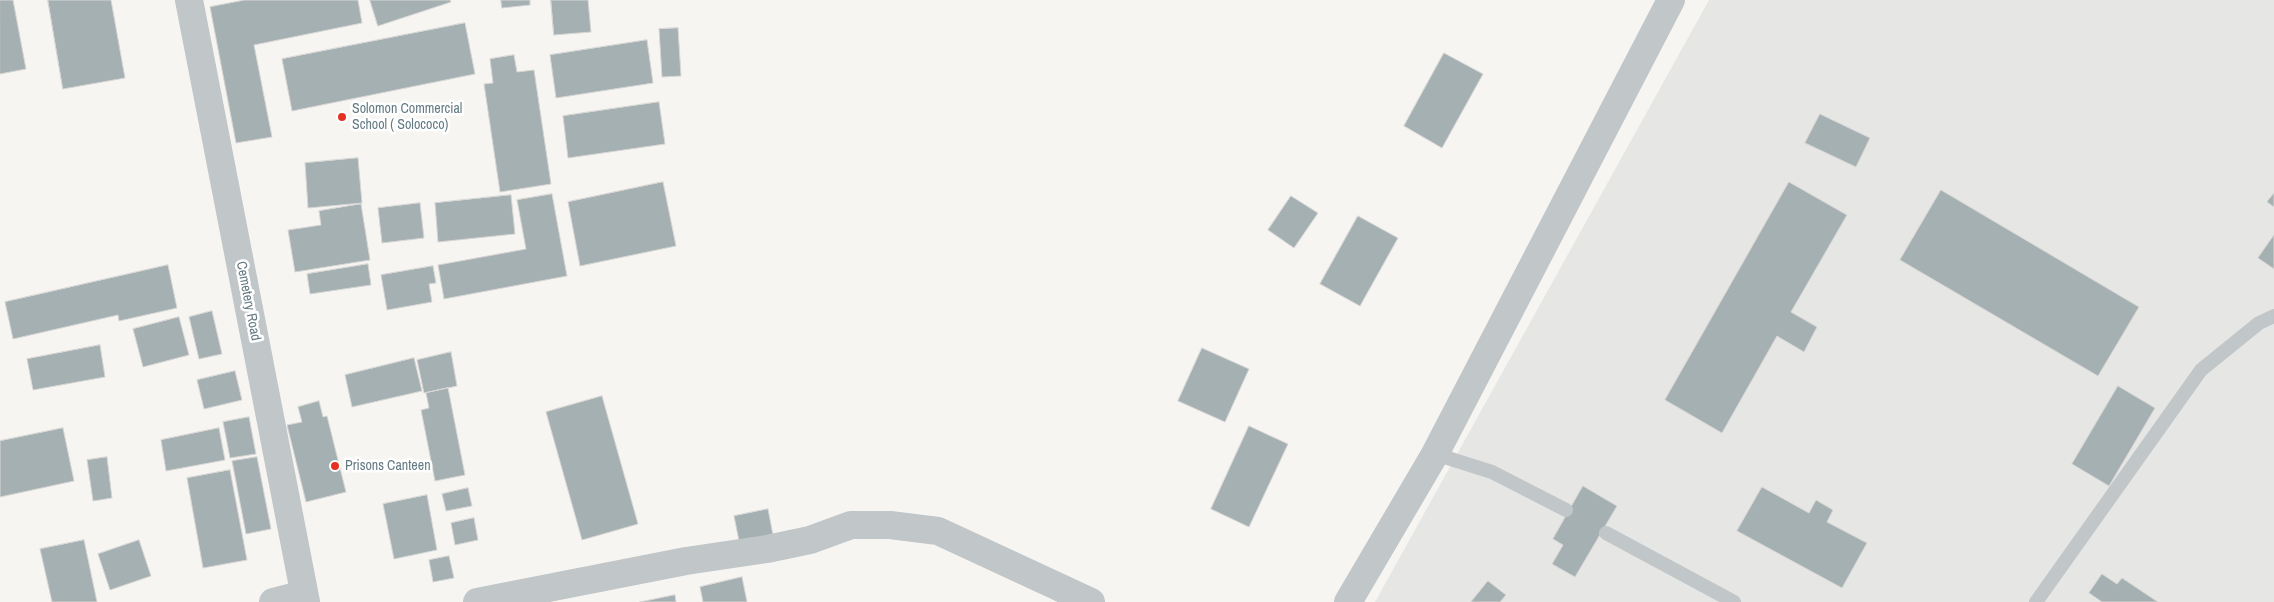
<!DOCTYPE html>
<html>
<head>
<meta charset="utf-8">
<style>
	body { margin:0 }
	canvas { display:block; background:#f6f5f2 }
</style>
</head>
<body>
<canvas width="2274" height="602"></canvas>
<script>
const context = document.querySelector('canvas').getContext('2d');
context.lineJoin = 'round';
function paint(path, color) { context.fillStyle = color; context.fill(path, 'evenodd'); }
function stroke(path, color, width, dash) { context.strokeStyle = color; context.lineWidth = width; context.lineCap = dash ? 'butt' : 'round'; context.setLineDash(dash || []); context.stroke(path); }
function drawText(font, color, halo, rows, align = 'center') {
  context.font = font + ' "Archivo Narrow",sans-serif'; context.lineWidth = 5; context.setLineDash([]); context.textBaseline = 'middle'; context.strokeStyle = halo; context.fillStyle = color; for (const [text, x, y, turn = 0] of rows) {
    context.save(); context.translate(x, y); context.rotate((+turn || 0) * Math.PI / 180); context.textAlign = isNaN(turn) ? turn : align; if (halo) context.strokeText(text, 0, 0); context.fillText(text, 0, 0); context.restore();
  }
}
const built = new Path2D(`
	M1709,0h565v602h-899z`);
const building = new Path2D(`
	M0,0h13l13,69 -26,5z
	M48,0h63l14,78 -62,11z
	M245,0h113l4,23 -108,22 18,92 -36,6 -26,-136z
	M370,0h80l1,2 -73,24z
	M501,0h29v5l-28,3z
	M551,0h37l3,32 -37,3z
	M465,23l10,51 -183,37 -10,-52z
	M678,28l3,48 -19,1 -3,-48z
	M647,40l6,43 -97,15 -6,-43z
	M1444,53l39,21 -41,74 -38,-22z
	M514,55l3,17 17,-2 17,114 -51,8 -16,-108 9,-1 -3,-24z
	M659,102l6,42 -97,14 -5,-42z
	M1820,114l50,24 -14,29 -51,-24z
	M358,158l4,45 -54,5 -3,-45z
	M663,182l13,64 -96,20 -12,-64z
	M1789,182l58,33 -56,97 26,15 -13,25 -27,-16 -55,97 -57,-33z
	M1941,190l198,117 -41,69 -198,-116z
	M2274,193v14l-7,-5z
	M552,194l15,82 -123,23 -6,-34 88,-16 -9,-49z
	M511,195l4,39 -77,8 -3,-39z
	M1291,196l27,17 -24,35 -26,-18z
	M420,203l4,35 -42,5 -4,-35z
	M361,204l9,56 -75,12 -7,-42 33,-5 -2,-14z
	M1358,216l40,22 -38,68 -40,-22z
	M2274,235v34l-16,-11z
	M368,264l3,21 -61,9 -3,-20z
	M168,265l9,43 -58,13 -1,-6 -105,24 -8,-37z
	M433,266l3,17 -7,1 3,18 -45,8 -6,-35z
	M212,311l10,43 -23,5 -10,-42z
	M179,317l10,38 -46,12 -10,-38z
	M100,345l5,32 -72,13 -6,-31z
	M1202,348l47,21 -24,53 -47,-21z
	M451,352l6,34 -33,7 -7,-33z
	M414,358l8,33 -70,16 -7,-32z
	M235,371l7,29 -38,9 -7,-29z
	M2118,386l37,22 -46,78 -37,-22z
	M448,388l17,87 -30,6 -14,-71 8,-2 -3,-15z
	M602,396l36,128 -56,16 -36,-128z
	M319,401l4,16 4,-1 19,76 -40,10 -19,-77 15,-3 -4,-15z
	M249,417l7,37 -26,4 -7,-36z
	M1249,426l39,18 -39,83 -38,-18z
	M63,428l11,53 -74,16v-56z
	M219,428l6,32 -59,11 -5,-31z
	M107,457l5,41 -19,3 -6,-41z
	M257,457l14,72 -25,5 -14,-73z
	M230,470l17,90 -44,8 -16,-90z
	M1583,486l34,20 -42,71 -23,-13 11,-19 -10,-6z
	M1762,487l47,26 7,-13 17,10 -6,12 40,21 -25,45 -105,-57z
	M468,488l4,18 -26,5 -4,-17z
	M427,495l10,55 -43,9 -11,-55z
	M768,509l5,26 -34,6 -5,-25z
	M474,518l4,22 -23,5 -4,-22z
	M84,540l13,62h-45l-12,-53z
	M139,540l12,36 -41,14 -12,-36z
	M449,556l5,22 -21,4 -4,-22z
	M2102,574l15,10 5,-6 36,24h-56l-13,-9z
	M742,577l5,25h-44l-3,-15z
	M1488,581l18,14 -6,7h-29z
	M675,595l1,7h-36z`);
const service = new Path2D(`
	M1435,454l57,18 74,38
	M1606,533l128,69
	M2036,602l165,-232 58,-47 15,-7`);
const minor = new Path2D(`
	M189,0l117,602
	M273,602l31,-8
	M477,602l209,-41 81,-12 43,-9 41,-15h39l48,6 153,71
	M1348,602l87,-148 236,-454`);
const markers = [
	[342,117,5,"#e63122"],
	[335,466,5,"#e63122"]
];
const poiNames = [
	["Solomon Commercial",352,109],
	["School ( Solococo)",352,125],
	["Prisons Canteen",345,466]
];
const streetNames = [
	["Cemetery Road",248,301,79]
];
paint(built, '#e6e7e5');
paint(building, '#a5b0b3');
stroke(building, '#d7d6d4', 1);
stroke(service, '#c1c6c8', 14);
stroke(minor, '#c1c6c8', 28);
for (const [x, y, r, color] of markers) { const dot = new Path2D(); dot.arc(x, y, r, 0, 2 * Math.PI); context.fillStyle = color; context.fill(dot); stroke(dot, '#fff', 2); }
drawText('14px', '#647a83', '#fff', poiNames, 'left');
drawText('14px', '#647a83', '#fff', streetNames);
</script>
</body>
</html>
